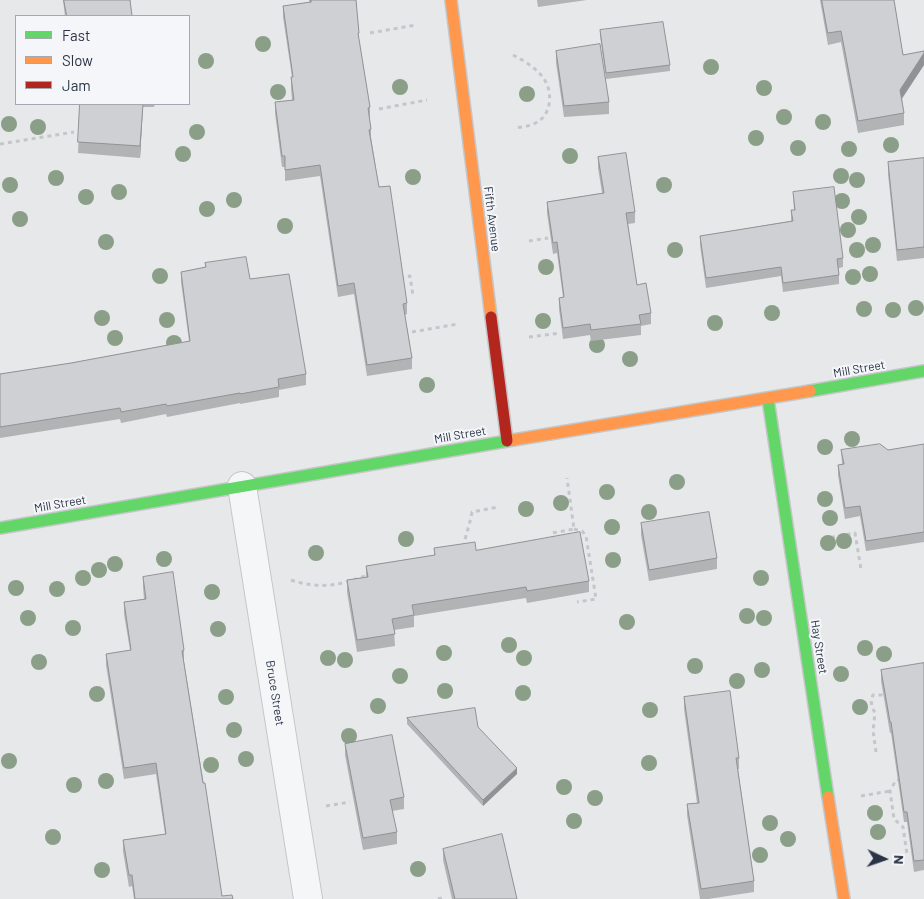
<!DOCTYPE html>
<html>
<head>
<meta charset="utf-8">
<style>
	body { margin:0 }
	#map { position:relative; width:924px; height:899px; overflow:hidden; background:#e6e8ea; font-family:Barlow,sans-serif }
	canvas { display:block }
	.legend { position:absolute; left:15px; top:15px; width:175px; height:90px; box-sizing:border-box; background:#f4f6f9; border:1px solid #a4a8b1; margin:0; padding:6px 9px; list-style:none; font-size:15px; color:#2b3445 }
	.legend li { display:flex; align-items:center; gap:10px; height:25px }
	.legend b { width:25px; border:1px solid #a4a8b1 }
	.north { position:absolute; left:859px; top:834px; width:50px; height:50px; -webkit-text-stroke:4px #f4f6f9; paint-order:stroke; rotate:93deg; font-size:14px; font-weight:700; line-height:20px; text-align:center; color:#2b3445 }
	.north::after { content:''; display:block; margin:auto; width:18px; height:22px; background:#2b3445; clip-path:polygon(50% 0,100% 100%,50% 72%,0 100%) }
</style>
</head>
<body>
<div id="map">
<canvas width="924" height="899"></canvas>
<ul class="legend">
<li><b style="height:6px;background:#63d668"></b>Fast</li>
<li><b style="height:6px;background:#ff974d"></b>Slow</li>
<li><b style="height:6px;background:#b3261e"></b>Jam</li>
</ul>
<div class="north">N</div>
</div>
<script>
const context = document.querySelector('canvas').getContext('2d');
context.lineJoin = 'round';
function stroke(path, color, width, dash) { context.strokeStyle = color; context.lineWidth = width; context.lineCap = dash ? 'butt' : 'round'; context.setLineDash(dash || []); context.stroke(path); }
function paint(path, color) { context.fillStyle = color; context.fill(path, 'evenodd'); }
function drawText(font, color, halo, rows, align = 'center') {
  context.font = font + ' Barlow,sans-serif'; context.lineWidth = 4; context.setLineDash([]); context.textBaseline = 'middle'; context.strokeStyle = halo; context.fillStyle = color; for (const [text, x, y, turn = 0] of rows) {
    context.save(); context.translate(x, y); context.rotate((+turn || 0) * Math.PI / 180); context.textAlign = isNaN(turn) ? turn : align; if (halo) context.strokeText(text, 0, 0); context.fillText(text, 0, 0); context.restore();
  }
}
const path = new Path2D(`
	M370,33l46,-8
	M513,55c10,5 20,11 28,20 13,14 12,42 -8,49 -6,3 -13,3 -19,4
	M379,109l48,-9
	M0,144l74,-12
	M529,241l19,-3
	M400,278l10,-2 3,20
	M412,332l46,-8
	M529,337l31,-4
	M574,529l8,2 4,5 10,63 -19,3
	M823,539l32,-6 6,36
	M553,540l-1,-7 22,-4 -7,-51
	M464,547c1,-12 6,-22 8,-35l26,-5
	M291,580c29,10 51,5 79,-6
	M876,752l-3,-21 2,-18 -3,-6 -1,-7 2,-5h10
	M901,780h-5l-6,11 4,28 9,8 4,27
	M861,796l29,-5
	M326,806l24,-4
	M438,899l7,-2`);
const street = new Path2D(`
	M242,486l66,413`);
const fast = new Path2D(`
	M810,391l114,-20
	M768,399l60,398
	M0,528l513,-88`);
const slow = new Path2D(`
	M451,0l40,317
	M513,440l297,-49
	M828,797l16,102`);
const jam = new Path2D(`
	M491,317l16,124`);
const trees = [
	[263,44],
	[206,61],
	[711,67],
	[400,87],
	[764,88],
	[278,92],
	[527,94],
	[784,117],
	[823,122],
	[9,124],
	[38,127],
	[197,132],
	[756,138],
	[891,145],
	[798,148],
	[849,149],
	[183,154],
	[570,156],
	[841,176],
	[413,177],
	[56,178],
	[857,180],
	[10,185],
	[664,185],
	[119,192],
	[86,197],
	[234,200],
	[842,201],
	[207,209],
	[859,217],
	[20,219],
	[285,226],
	[848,230],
	[106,242],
	[873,245],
	[675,250],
	[857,250],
	[546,267],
	[870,274],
	[160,276],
	[853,277],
	[916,308],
	[864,309],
	[893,310],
	[772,313],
	[102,318],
	[167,320],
	[543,321],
	[715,323],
	[115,338],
	[174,343],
	[597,345],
	[630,359],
	[427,385],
	[852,439],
	[825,447],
	[677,482],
	[607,492],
	[825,499],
	[561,503],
	[526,509],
	[649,512],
	[830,518],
	[612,527],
	[406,539],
	[844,541],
	[828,543],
	[316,553],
	[164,559],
	[613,560],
	[115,564],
	[99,570],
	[83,578],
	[761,578],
	[16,588],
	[57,589],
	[212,592],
	[747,616],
	[28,618],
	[764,618],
	[627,622],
	[73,628],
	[218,629],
	[509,645],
	[865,648],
	[444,653],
	[884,654],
	[328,658],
	[524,658],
	[345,660],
	[39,662],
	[695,666],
	[762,670],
	[841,674],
	[400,676],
	[737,681],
	[445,691],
	[523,693],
	[97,694],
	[226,697],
	[378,706],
	[860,707],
	[650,710],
	[234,730],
	[349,736],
	[246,759],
	[9,761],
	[649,763],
	[211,765],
	[106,781],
	[74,785],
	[564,787],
	[595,798],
	[875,813],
	[574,821],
	[770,823],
	[878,832],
	[53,837],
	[788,839],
	[760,855],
	[418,869],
	[102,870]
];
const wall = new Path2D(`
	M63,0h67l2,16h-67z
	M309,0h47l3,40 11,67v11h-1l2,11v8l8,50 28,116v11l-2,1 7,43v11l-45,7 -13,-82 -16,3 -18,-121 -35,5v-14h-3l-7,-54v-11l17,-2 -1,-12v-11h1l-9,-60v-11l26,-4z
	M537,0h50l-49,7z
	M820,0h74l9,55 21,-4v14l-22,34 2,14v12l-46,8 -17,-91 -13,3z
	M600,30l70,35v6l-64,8 -6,-43z
	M556,51l53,51v12l-45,3 -8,-54z
	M80,104h75l-1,3h-11l-3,51 -62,-5z
	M598,157l37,55v11l-7,1 9,61 14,28v11l-10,2v9l-50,6 -1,-6 -27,4 -4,-30v-11l4,-1 -6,-44 -4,1 -6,-41v-11l55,-9 -4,-25z
	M924,158v100l-27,3 -9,-87v-12z
	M793,192l50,66v9l-4,1v16l-56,8 -2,-16 -75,12 -6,-43v-9l91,-15v-11h3z
	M205,263l45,16 56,95v11l-27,5v7l-39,7v-1l-73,14 -1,-3 -45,9 -1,-4 -120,19v-64l71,-11 118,-22 -8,-59v-10l24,-5z
	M924,444v98l-58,9 -6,-35 -15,3 -7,-44v-10l4,-1 -1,-14h47z
	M641,523l76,35v11l-68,12 -8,-46z
	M434,548l42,2 113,31v11l-62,11 -1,-5 -112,18v11l-20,3 1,16 -38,6 -10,-60v-12l19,-3v-11l68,-11z
	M143,577l41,73v12l38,234 11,3h-99l-2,-13 -3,1 -6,-36v-11l42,-6 -9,-60 -32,5 -18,-114v-11l24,-4 -6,-36v-12l20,-3 -1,-11z
	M924,663v207l-10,2 -7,-50h-3l-13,-89h-1l-9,-52v-11z
	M684,697l55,61v11h-1l16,112v11l-46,7h-8l-13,-84v-11l10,-1 -13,-94z
	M407,718l71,9 39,47 -34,32 -76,-82z
	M345,744l59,53v12l-12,2 5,21v12l-34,6 -18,-95z
	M443,849l74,50h-65l-9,-39z`);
const shadedWall = new Path2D(`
	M924,53v12l-24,36v-11z
	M143,104l-3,54v-12z
	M517,768v6l-34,32v-6z`);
const building = new Path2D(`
	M64,0h66l2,16h-65z
	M311,0h45l3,33h-1l12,74 -2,1 3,21 -2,1 10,57 11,-1 17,117 -4,1 9,54 -45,7 -13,-82 -16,3 -18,-121 -35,5v-14h-3l-7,-54 19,-2 -3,-23h2l-10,-71 28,-4z
	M822,0h72l9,55 21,-4v2l-24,37 4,23 -46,8 -17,-90 -13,2z
	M663,22l7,43 -64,8 -6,-43z
	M600,44l9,58 -45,4 -8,-55z
	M80,104h63l-3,42 -62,-4z
	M626,153l9,59 -9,1 11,72 9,-2 5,30 -12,2 2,9 -50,6 -1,-6 -27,4 -4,-30 5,-1 -7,-55 -4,1 -6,-41 57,-9 -6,-36z
	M924,158v89l-27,3 -9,-88z
	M834,187l9,71 -6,1 2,16 -56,8 -2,-16 -75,11 -6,-42 93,-15 -2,-11h4l-2,-18z
	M246,257l4,22 39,-5 17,100 -28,5 1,8 -39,7v-1l-73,13 -1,-2 -45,8 -1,-4 -120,19v-53l71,-11 119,-22 -9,-69 25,-5 -1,-4z
	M880,444l8,6 36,-6v88l-58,9 -6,-35 -15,2 -7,-43 6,-1 -3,-14z
	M709,512l8,46 -68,12 -8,-47z
	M580,532l9,49 -62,10 -1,-4 -114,18 2,10 -22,4 3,15 -38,6 -10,-60 21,-3 -2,-11 69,-11 -1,-7 41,-6 1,8z
	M173,572l11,78 -2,1 21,132h2l17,113 10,-1 1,4h-98l-3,-24h-3l-6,-35 43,-6 -10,-71 -32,5 -18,-114 25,-4 -7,-48 22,-3 -3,-22z
	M924,663v197l-10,1 -7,-49h-3l-13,-90h-1l-9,-52z
	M730,691l9,67h-3l18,123 -53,8 -14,-85 12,-1 -15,-106z
	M475,708l3,19 39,41 -34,32 -76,-82z
	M392,735l12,62 -14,3 7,32 -34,6 -18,-94z
	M502,834l15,65h-62l-12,-50z`);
const streetNames = [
	["Fifth Avenue",492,219,83],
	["Mill Street",859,369,-10],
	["Mill Street",460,435,-10],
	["Mill Street",60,504,-10],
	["Hay Street",819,647,81],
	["Bruce Street",275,693,81]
];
stroke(street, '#c4c6c8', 30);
stroke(fast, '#c4c6c8', 14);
stroke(slow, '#c4c6c8', 14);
stroke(jam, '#c4c6c8', 14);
stroke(path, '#c5c6ca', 3, [4, 4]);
stroke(street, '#f5f6f7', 28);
stroke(fast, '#63d668', 11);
stroke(slow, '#ff974d', 11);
stroke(jam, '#b3261e', 11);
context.fillStyle = '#8a9e88';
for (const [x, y] of trees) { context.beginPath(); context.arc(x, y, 8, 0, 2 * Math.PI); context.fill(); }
paint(wall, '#b1b3b5');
paint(shadedWall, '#909294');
paint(building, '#ced0d3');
stroke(building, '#909294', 1);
drawText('12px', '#2b3445', '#f4f6f9', streetNames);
</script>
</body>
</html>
